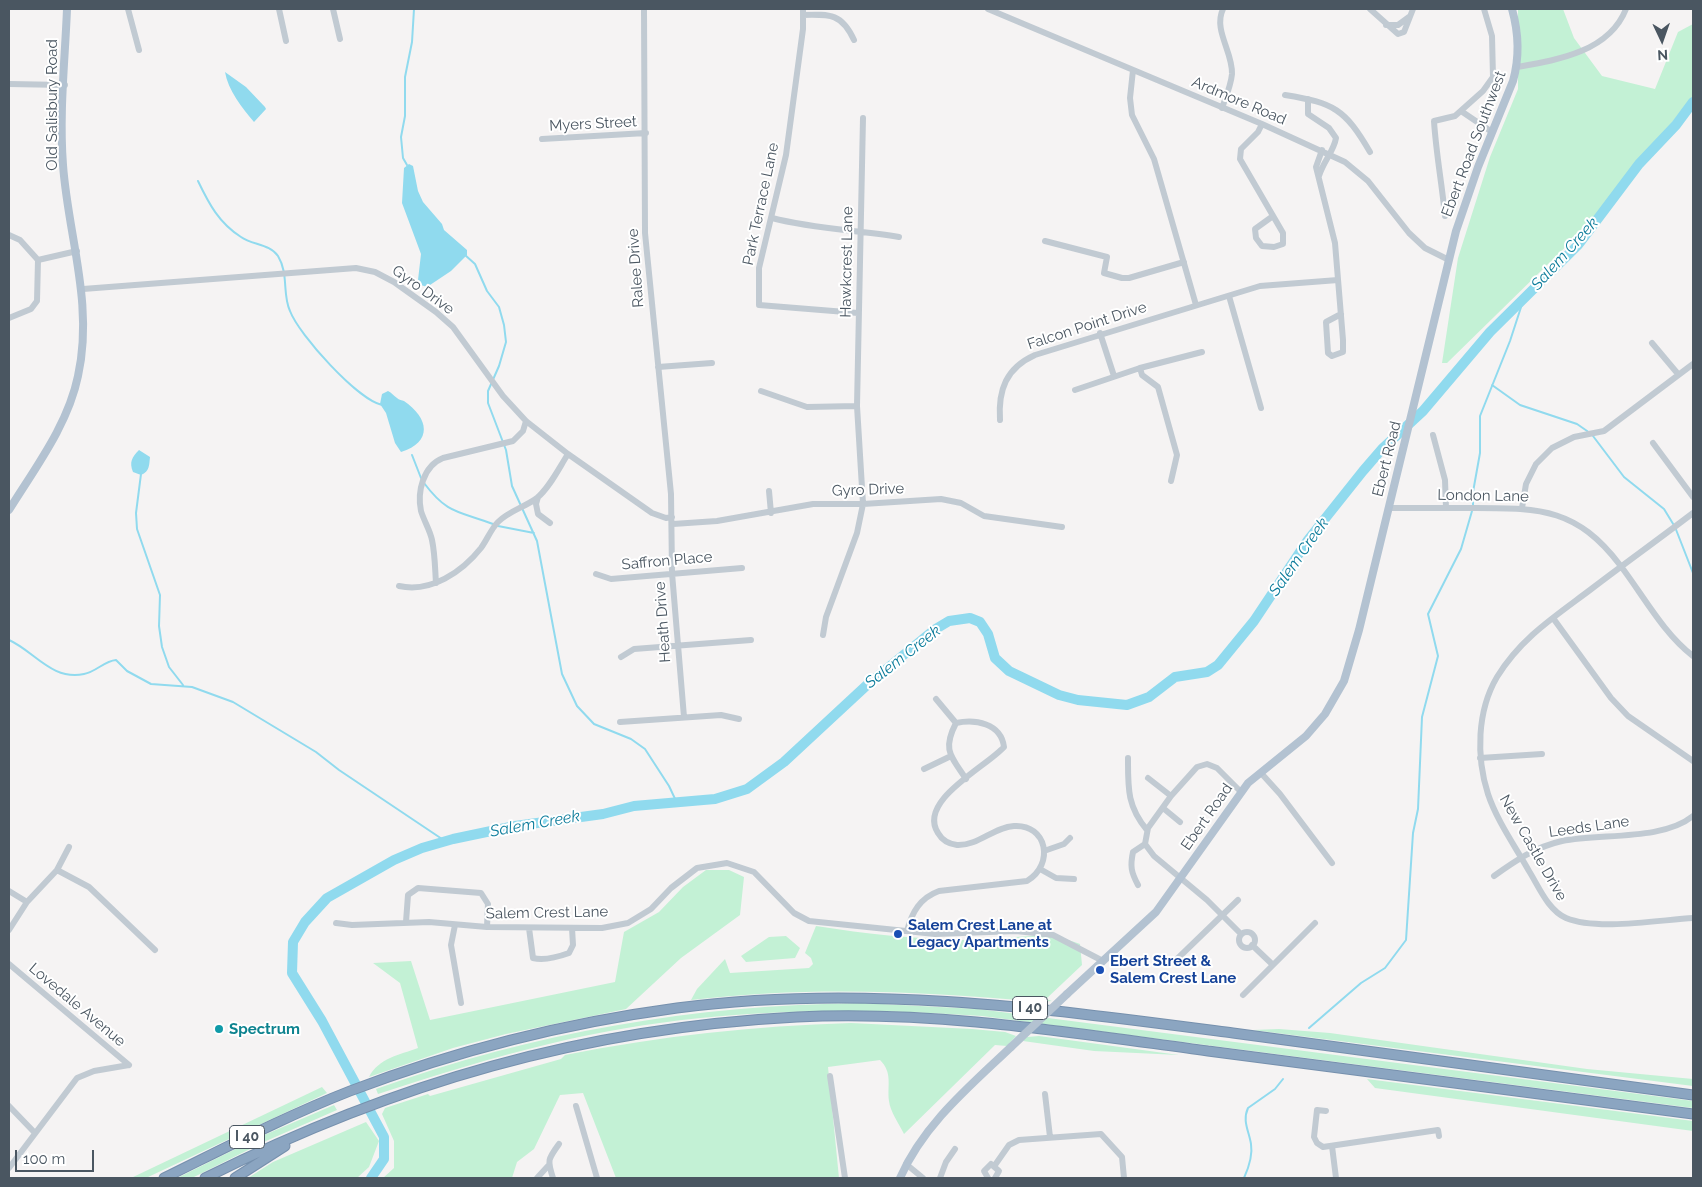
<!DOCTYPE html>
<html>
<head>
<meta charset="utf-8">
<style>
	body { margin:0 }
	#map { position:relative; width:1702px; height:1187px; overflow:hidden; background:#f5f3f3; font-family:Raleway,sans-serif }
	canvas { display:block }
	.frame { position:absolute; inset:0; border:10px solid #4a5661; pointer-events:none }
	.north { position:absolute; left:1637px; top:15px; width:50px; height:50px; -webkit-text-stroke:4px #fff; paint-order:stroke; rotate:177deg; font-size:14px; font-weight:700; line-height:20px; text-align:center; color:#4a5661 }
	.north::after { content:''; display:block; margin:auto; width:18px; height:22px; background:#4a5661; clip-path:polygon(50% 0,100% 100%,50% 72%,0 100%) }
	.scale { position:absolute; left:15px; top:1150px; width:79px; height:22px; box-sizing:border-box; border:2px solid #4a5661; border-top:0; padding-left:6px; font-size:15px; line-height:18px; white-space:nowrap; color:#4a5661; -webkit-text-stroke:4px #fff; paint-order:stroke }
</style>
</head>
<body>
<div id="map">
<canvas width="1702" height="1187"></canvas>
<div class="frame"></div>
<div class="north">N</div>
<div class="scale">100 m</div>
</div>
<script>
const context = document.querySelector('canvas').getContext('2d');
context.lineJoin = 'round';
function paint(path, color) { context.fillStyle = color; context.fill(path, 'evenodd'); }
function stroke(path, color, width, dash) { context.strokeStyle = color; context.lineWidth = width; context.lineCap = dash ? 'butt' : 'round'; context.setLineDash(dash || []); context.stroke(path); }
function drawText(font, color, halo, rows, align = 'center') {
  context.font = font + ' Raleway,sans-serif'; context.lineWidth = 4; context.setLineDash([]); context.textBaseline = 'middle'; context.strokeStyle = halo; context.fillStyle = color; for (const [text, x, y, turn = 0] of rows) {
    context.save(); context.translate(x, y); context.rotate((+turn || 0) * Math.PI / 180); context.textAlign = isNaN(turn) ? turn : align; if (halo) context.strokeText(text, 0, 0); context.fillText(text, 0, 0); context.restore();
  }
}
const green = new Path2D(`
	M1518,9h45l11,29 28,38 53,13 23,-57 15,-8 -1,74 -102,125 -143,140h-5l16,-105 32,-101 28,-68z
	M706,870h23l15,7 -4,38 -59,43 -55,51 -120,25 -53,14 -84,29c10,-19 30,-22 49,-29l-18,-65 -27,-20 38,-2 19,59 185,-38 9,-50 35,-20 24,-25z
	M816,926c50,8 100,13 150,14 39,1 76,-12 114,4l2,21 -36,34 6,2 -12,1c-118,-11 -231,-16 -349,-2l6,-11 28,-30 5,14 79,-5 4,-4 -2,-6 -6,-5z
	M786,936l14,12 -5,10 -49,4 -5,-6 28,-19z
	M862,1003l116,6 715,92v7l-711,-92c-144,-10 -289,-7 -429,27 -60,14 -117,32 -175,51l-2,-5c159,-57 317,-84 486,-86z
	M851,1023l121,6 33,3 11,4 -9,10 -12,-1 -91,89c-5,-10 -14,-23 -15,-33 -2,-16 4,-28 -9,-41l-52,7 11,111h-223l-33,-85 -23,2 -26,54 -17,13 -5,16h-129l11,-10v-27l-12,-27 3,-6 43,-14 2,2 131,-37 4,-4c95,-19 189,-29 286,-32z
	M1279,1029l51,4 257,36 106,10v7l-440,-56z
	M1039,1036l140,19 -85,-4 -71,-10 4,-4z
	M1367,1079l326,42v10l-318,-43z
	M322,1087l5,6 -181,85h-15z
	M334,1105l3,5 -71,31 -74,37h-15l85,-42z
	M366,1122l13,19 -10,26 -12,11h-109l25,-16z`);
const water = new Path2D(`
	M225,72l21,15 19,20 1,2 -12,13c-12,-14 -26,-32 -29,-50z
	M409,164l4,2 5,25 5,11 19,22 2,6 23,20v5l-16,16 -24,16 -6,-2 -3,-5 3,-26 -19,-51 2,-35z
	M388,391c4,2 5,4 9,7 2,2 5,2 7,3 25,17 29,41 -3,51l-6,-9 -9,-30 -6,-9 2,-10z
	M139,450l11,7c-1,8 0,14 -9,18l-8,-3c-4,-10 -1,-15 6,-22z`);
const stream = new Path2D(`
	M407,165l-4,-7 -2,-21 4,-21v-39l7,-35 2,-33
	M198,181c11,23 21,42 43,56 11,8 29,7 37,19 11,18 4,38 12,55 9,24 68,89 92,94
	M465,255l10,9 12,27 12,16 5,18 2,17 -7,24 -11,25v12l18,47 6,36 25,55 25,133 15,32 17,18 37,15 14,10 24,37 8,17
	M1492,385l28,20 57,19 13,9
	M1593,436l31,41 40,32 11,18 18,46
	M412,455l9,23
	M141,474l-5,39 1,16 23,66 -1,31 3,21 7,20 14,18
	M424,483c24,32 35,28 69,41
	M1473,506v-14l7,-39v-37l30,-75 14,-43
	M498,526l36,7
	M9,640c25,11 43,41 75,34 12,-2 20,-13 32,-14l11,11 24,13 41,3 41,15 83,50 23,18 106,71
	M1309,1028l52,-45 24,-15 21,-28 7,-107 5,-24 4,-92 16,-61 -10,-42 33,-65 11,-38
	M1244,1178c5,-11 9,-22 7,-34 -2,-13 -9,-23 -3,-36l27,-19 8,-10`);
const river = new Path2D(`
	M371,1178l13,-19v-22l-62,-116 -30,-48 1,-31 12,-20 22,-24 67,-38 28,-12 31,-9 62,-13 88,-12 31,-8 81,-7 32,-10 37,-27 83,-77 67,-55 15,-9 21,-3 10,4 8,12 7,24 14,13 50,24 19,5 49,5 22,-8 26,-20 32,-5 11,-7 36,-44 54,-81 55,-69 19,-22 41,-38 67,-79 88,-87 61,-81 37,-39 17,-23`);
const minor = new Path2D(`
	M128,9l11,41
	M279,9l7,32
	M333,9l7,30
	M644,9l1,224 26,261 1,79 12,144
	M803,9v20l-17,126 -27,113v37l99,8
	M988,9l274,115 83,38 23,19 41,52 16,15 24,12
	M1370,9l28,25 6,-2 9,-23
	M803,15c28,-1 39,-1 51,25
	M1386,25h12l11,-8
	M1517,67c40,-7 92,-15 109,-58
	M1133,70l-3,28 2,17 22,44 42,146
	M9,84l56,1
	M1285,95c49,8 60,14 85,57
	M1308,99v15l21,14 7,10c-2,13 -13,24 -17,38
	M1222,108c4,-11 9,-23 10,-34 1,-22 -19,-44 -9,-65
	M1461,111l31,21
	M1262,124l-4,8 -17,17 -1,10 43,74v11l-9,3 -12,-1 -6,-8 -1,-9 18,-13
	M542,139l104,-6
	M1322,150l-6,17 19,76 8,97v12l-11,4 -4,-3 -2,-31 15,-8
	M1445,216c-3,-32 -9,-63 -11,-95l21,-5 28,-25 10,-14 -1,-41 -8,-27
	M772,218c42,11 85,12 127,19
	M9,235l11,5 18,20 39,-9
	M1045,241l62,16 -3,16 18,5h7l55,-16
	M83,289l273,-21 19,4 19,10 42,30 17,15 50,69 23,25 42,33 84,59 14,5 6,-1
	M1229,296l32,112
	M9,318l22,-9 6,-8 1,-41
	M1100,333l14,43
	M1652,343l26,31
	M658,367l54,-4
	M1140,368l2,7 16,12 19,68 -6,26
	M1075,390l65,-22 62,-16
	M761,391l46,16 50,-1
	M1000,420c-2,-30 6,-52 35,-65l225,-69 78,-6
	M1433,435l12,45 1,28
	M1653,443l40,54
	M769,491l2,22
	M538,497l-2,7 2,10 12,9
	M1389,508c29,0 58,0 87,0 66,0 101,1 144,57 23,30 43,68 73,91
	M1522,508l4,-24 10,-20 16,-16 22,-11 30,-6 89,-67
	M1693,513c-34,26 -69,51 -103,77 -36,27 -69,48 -93,87 -20,34 -21,80 -9,117 9,27 27,52 41,77 10,16 19,39 37,47 31,13 93,2 127,0
	M673,524l44,-3 96,-17h50l78,-5 20,4 23,13 78,11
	M596,574l15,5 131,-11
	M436,583c-1,-14 -1,-29 -4,-43 -2,-10 -8,-19 -11,-29 -4,-19 2,-45 22,-53l70,-17 10,-10 3,-10
	M399,586c32,7 63,-14 82,-38 6,-8 10,-19 17,-26 11,-11 27,-15 39,-24 13,-11 22,-30 31,-44
	M1553,618l58,80 17,18 65,45
	M823,635l3,-18 31,-84 6,-29 -6,-98 6,-288
	M621,657l13,-8 117,-9
	M936,699l20,24
	M620,722l101,-7 18,4
	M1128,758c0,30 -1,48 19,72
	M1480,758l62,-4
	M924,769l27,-13
	M1261,773l19,21 52,69
	M1148,778l23,18
	M1241,792l-24,-24 -10,-4 -10,3 -26,29 -23,32 -3,16 9,12 53,44 34,34
	M1163,808l17,14
	M1044,851l20,-7 6,-6
	M1040,869l16,9 18,1
	M57,870l32,17 66,63
	M1494,876c21,-15 41,-29 68,-35 40,-8 100,0 131,-25
	M1138,885c-7,-13 -8,-19 -5,-33l12,-8
	M9,891l18,11
	M406,922l2,-27 10,-7 63,5 7,11 -1,23
	M336,923l16,2 77,-3 58,5 115,1 26,-5 23,-14 20,-21 26,-20 30,-5 27,9 40,41 15,8 126,13 81,-3 37,4 48,25
	M455,925l-4,20 10,58
	M529,928l4,30c12,3 25,-1 36,-5l4,-8 -1,-17
	M9,930l18,-28 30,-32 12,-23
	M907,931c5,-19 13,-33 32,-40l88,-10c28,-17 20,-57 -13,-55 -20,1 -36,20 -57,19 -8,-1 -15,-5 -19,-12 -21,-32 48,-66 66,-86 -3,-24 -29,-28 -48,-24 -14,27 -5,33 10,56
	M1239 940a8 8 0 1 1 16 0a8 8 0 1 1-16 0Z
	M1252,945l21,20
	M1178,958l60,-58
	M9,964l120,101
	M1243,995l72,-72
	M830,1076l15,102
	M1045,1094l5,43
	M9,1106l26,27
	M576,1106l21,72
	M1326,1111l-9,-1 -3,27 3,6 6,4 115,-17 1,6
	M1332,1146l4,32
	M906,1164l17,14
	M995,1165l14,-20 10,-5 82,-6 21,23 2,21
	M9,1168l68,-90 17,-7 35,-6
	M537,1178l11,-12
	M553,1178c-6,-18 -5,-19 6,-34
	M940,1178l6,-16 9,-13
	M988,1178l-4,-7 7,-7 8,7 -4,7`);
const major = new Path2D(`
	M9,510c26,-42 59,-85 69,-134 16,-72 -10,-141 -15,-211 -4,-52 2,-105 4,-156
	M1067,994l89,-82 92,-129 58,-47 19,-22 19,-33 15,-51 97,-399 22,-64 35,-86c7,-25 6,-47 -1,-72
	M900,1178c24,-54 69,-91 111,-131`);
const highway = new Path2D(`
	M164,1178c61,-30 122,-62 186,-87 105,-40 215,-68 327,-83 185,-25 372,1 556,25 153,21 307,41 460,62
	M205,1178c190,-95 379,-150 592,-161 138,-7 276,16 411,34 162,21 324,42 485,63
	M235,1178l50,-32`);
const majorBridge = new Path2D(`
	M1011,1047l56,-53`);
const markers = [
	[898,934,5,"#1a4fb4"],
	[1100,970,5,"#1a4fb4"],
	[219,1029,5,"#0f9aa8"]
];
const shields = [
	[1030,1008,35],
	[247,1137,35]
];
const shieldNames = [
	["I 40",1030,1008],
	["I 40",247,1137]
];
const streetNames = [
	["Ardmore Road",1239,101,23],
	["Old Salisbury Road",52,105,-90],
	["Myers Street",593,124,-3],
	["Ebert Road Southwest",1474,144,-69],
	["Park Terrace Lane",761,204,-78],
	["Hawkcrest Lane",847,262,-89],
	["Ralee Drive",636,268,-94],
	["Gyro Drive",423,290,36],
	["Falcon Point Drive",1087,326,-18],
	["Ebert Road",1387,459,-76],
	["Gyro Drive",868,490,-2],
	["London Lane",1483,496,1],
	["Saffron Place",667,561,-5],
	["Heath Drive",663,622,-94],
	["Ebert Road",1207,817,-55],
	["Leeds Lane",1589,827,-8],
	["New Castle Drive",1533,848,60],
	["Salem Crest Lane",547,913,-1],
	["Lovedale Avenue",77,1005,40]
];
const transitNames = [
	["Salem Crest Lane at",908,925],
	["Legacy Apartments",908,942],
	["Ebert Street &",1110,961],
	["Salem Crest Lane",1110,978]
];
const cultureNames = [
	["Spectrum",229,1029]
];
const waterNames = [
	["Salem Creek",1565,254,-48],
	["Salem Creek",1299,557,-55],
	["Salem Creek",903,657,-38],
	["Salem Creek",535,824,-10]
];
paint(green, '#c3f1d5');
paint(water, '#90daee');
stroke(stream, '#90daee', 2);
stroke(river, '#90daee', 10);
stroke(highway, '#7690ad', 11);
stroke(minor, '#c1cad2', 6);
stroke(major, '#b3c2d1', 8);
stroke(highway, '#8ba5c1', 9);
stroke(majorBridge, '#b3c2d1', 8);
for (const [x, y, r, color] of markers) { const dot = new Path2D(); dot.arc(x, y, r, 0, 2 * Math.PI); context.fillStyle = color; context.fill(dot); stroke(dot, '#fff', 2); }
for (const [x, y, w] of shields) { const box = new Path2D(); box.roundRect(x - w / 2, y - 11.5, w, 23, 4); context.fillStyle = '#fff'; context.fill(box); stroke(box, '#4a5661', 1); }
drawText('bold 14px', '#4a5661', null, shieldNames);
drawText('15px', '#4a5661', '#fff', streetNames);
drawText('bold 15px', '#164399', '#fff', transitNames, 'left');
drawText('bold 15px', '#0d838f', '#fff', cultureNames, 'left');
drawText('italic 16px', '#0c7c9b', '#fff', waterNames);
</script>
</body>
</html>
